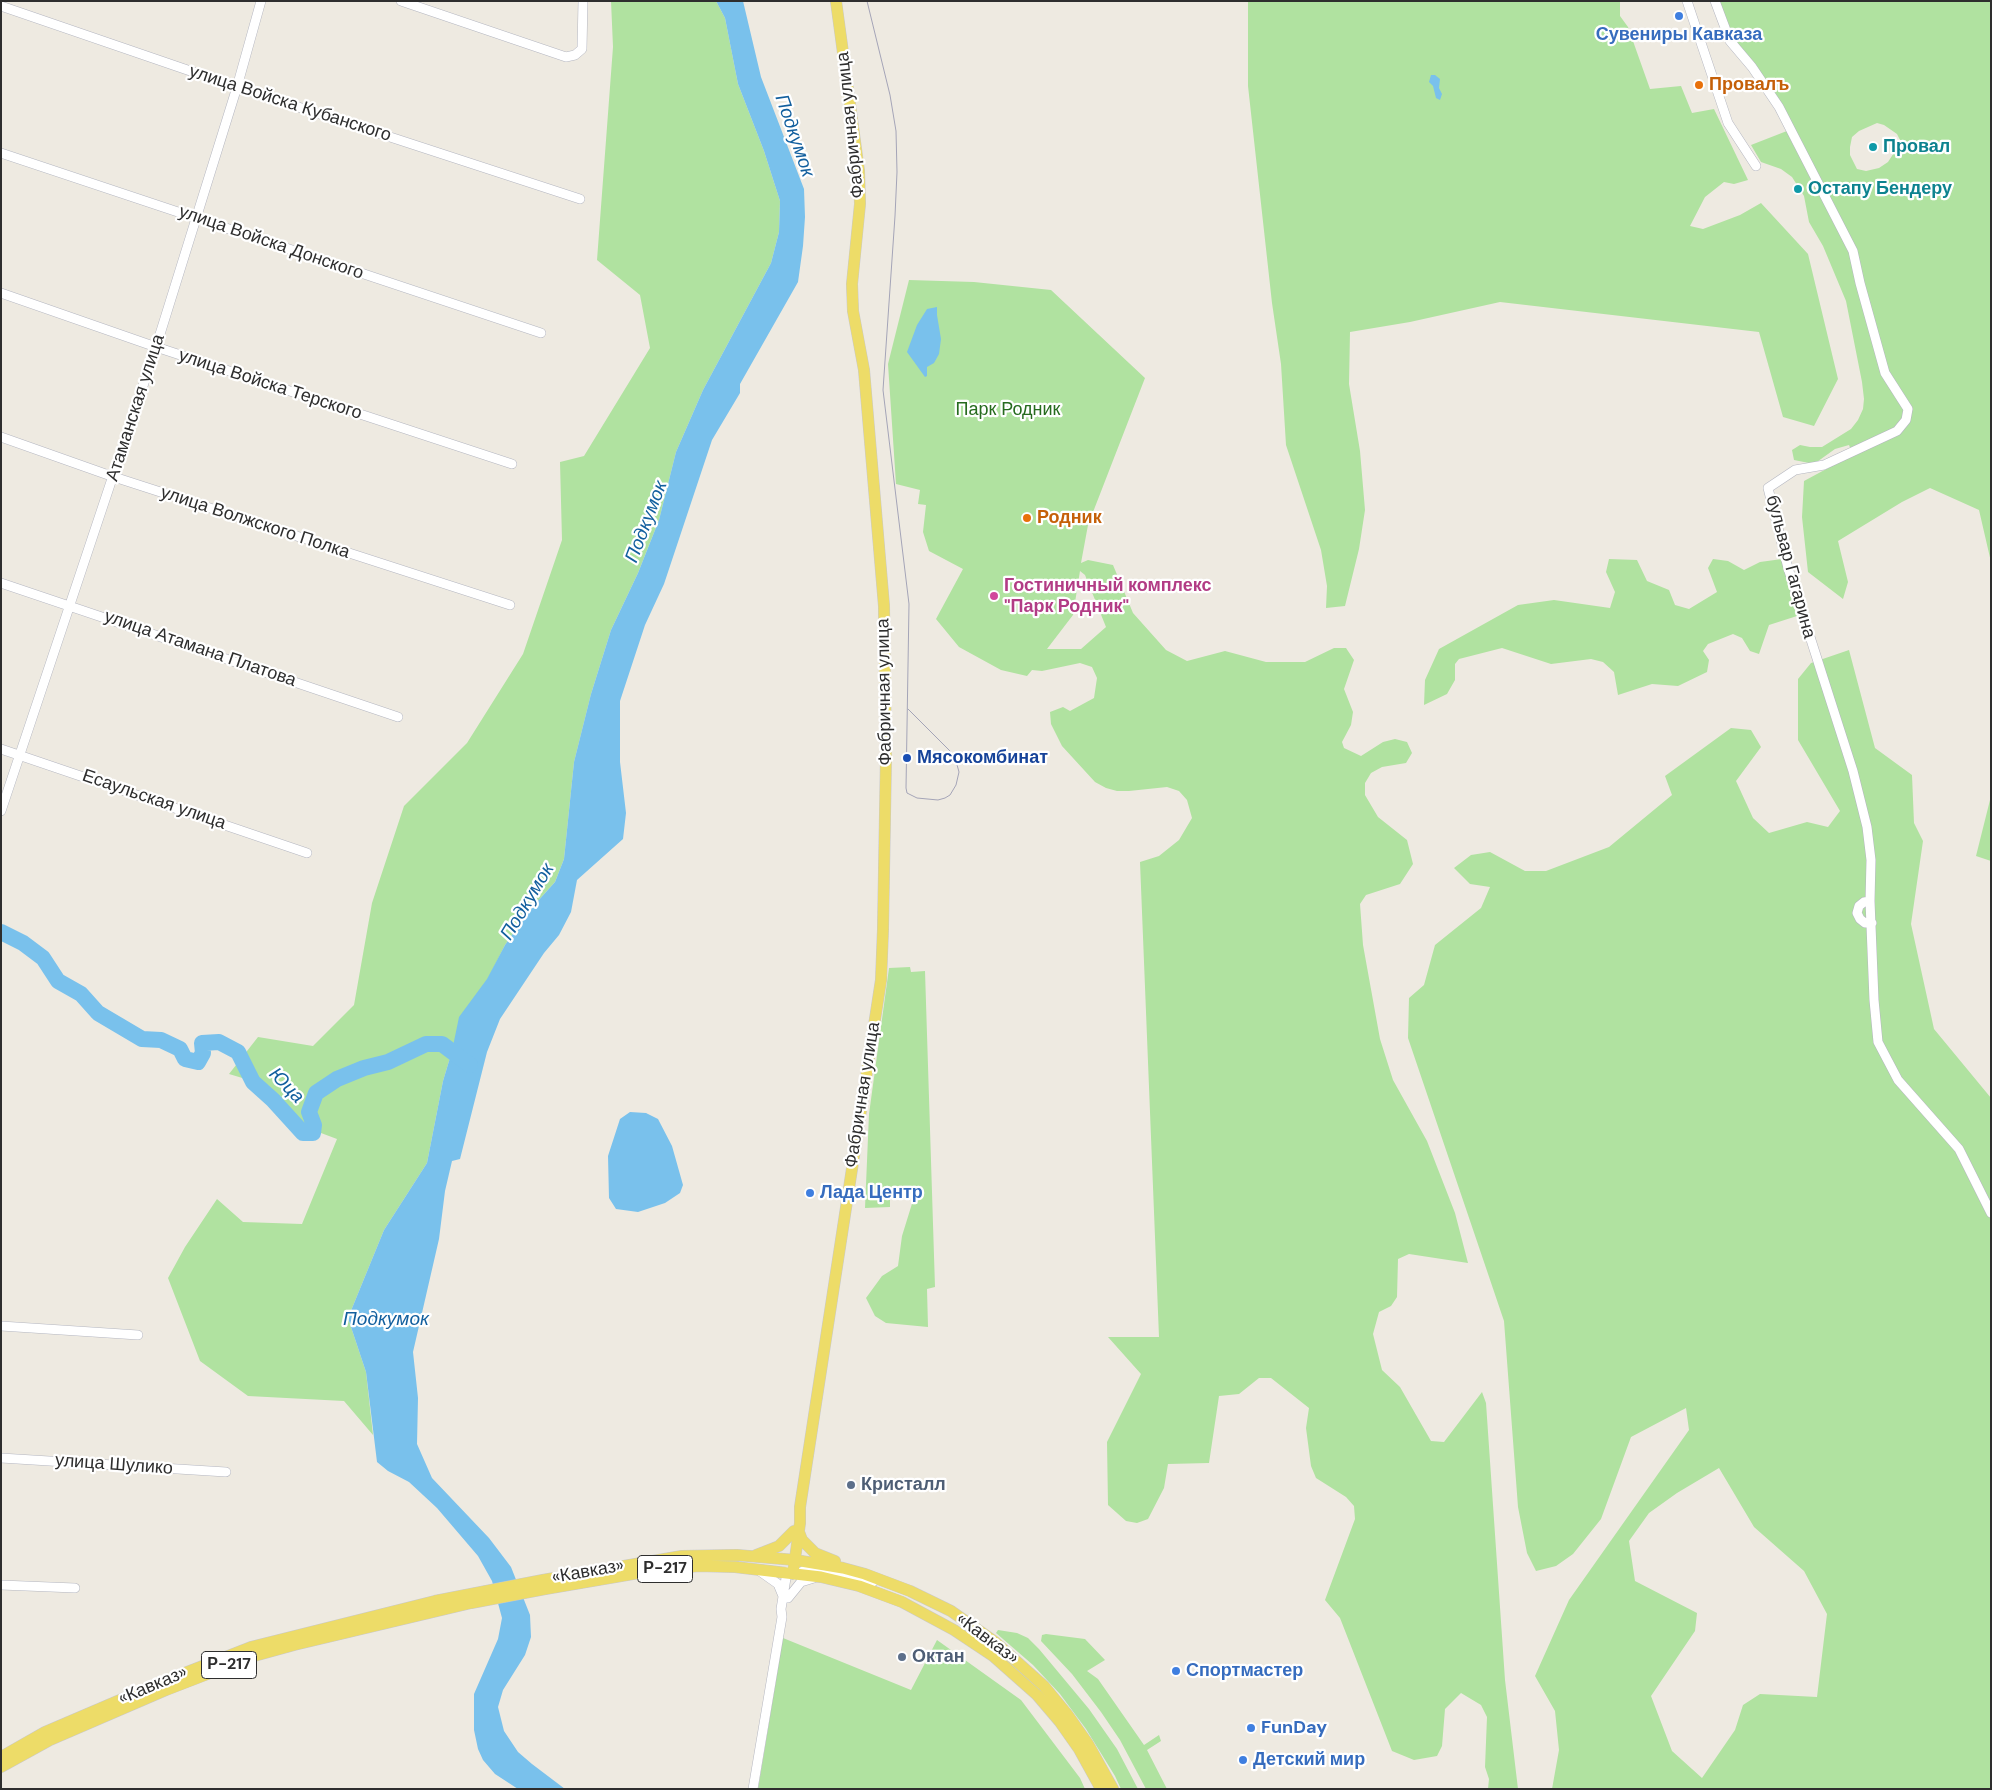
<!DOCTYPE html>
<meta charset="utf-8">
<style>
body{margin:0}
#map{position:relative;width:1992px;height:1790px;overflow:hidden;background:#eeeae1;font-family:"DM Sans",sans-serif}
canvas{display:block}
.frame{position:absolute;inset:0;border:2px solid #2e2e2e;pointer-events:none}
</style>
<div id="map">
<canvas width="1992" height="1790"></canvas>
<div class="frame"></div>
</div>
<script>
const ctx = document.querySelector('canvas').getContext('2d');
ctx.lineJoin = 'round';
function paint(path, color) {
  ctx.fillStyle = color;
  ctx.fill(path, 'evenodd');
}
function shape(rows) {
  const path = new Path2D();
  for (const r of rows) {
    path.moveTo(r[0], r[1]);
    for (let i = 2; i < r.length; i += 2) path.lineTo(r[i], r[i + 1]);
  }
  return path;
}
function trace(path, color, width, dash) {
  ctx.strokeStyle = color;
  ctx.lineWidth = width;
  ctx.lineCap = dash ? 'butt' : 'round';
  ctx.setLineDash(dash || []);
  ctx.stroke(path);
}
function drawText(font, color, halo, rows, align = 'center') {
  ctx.font = font + ' "DM Sans",sans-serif';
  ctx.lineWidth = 4.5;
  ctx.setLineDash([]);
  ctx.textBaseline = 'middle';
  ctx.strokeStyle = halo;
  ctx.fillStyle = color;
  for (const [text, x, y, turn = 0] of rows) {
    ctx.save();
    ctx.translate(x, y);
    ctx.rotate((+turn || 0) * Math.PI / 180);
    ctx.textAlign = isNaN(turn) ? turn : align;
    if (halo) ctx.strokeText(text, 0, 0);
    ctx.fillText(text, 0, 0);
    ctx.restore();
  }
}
const green = shape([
 [611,1,716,1,725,18,738,84,764,151,780,201,779,232,771,263,703,390,676,452,659,520,638,573,611,630,591,694,574,762,564,859,555,882,528,912,505,945,452,1051,443,1081,427,1163,384,1230,348,1318,366,1372,373,1435,344,1401,248,1396,200,1361,168,1278,185,1247,217,1199,243,1222,302,1224,337,1139,305,1127,292,1116,269,1086,229,1074,258,1037,313,1046,354,1005,372,903,404,806,467,743,523,654,562,540,560,462,584,456,650,348,640,295,597,260,613,47],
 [1248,1,1620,1,1620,16,1628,27,1650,89,1681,86,1692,113,1714,109,1748,180,1734,184,1724,182,1705,197,1690,226,1703,229,1740,215,1761,203,1808,254,1838,379,1814,426,1783,417,1759,332,1500,302,1410,322,1350,332,1349,384,1360,451,1365,510,1359,549,1345,606,1326,608,1327,586,1321,550,1286,445,1281,364,1272,303,1248,86],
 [1716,1,1991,1,1991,562,1979,510,1930,488,1902,502,1838,541,1848,582,1843,599,1808,572,1802,517,1804,481,1843,460,1851,450,1849,445,1835,449,1814,464,1794,460,1792,450,1800,445,1810,447,1822,447,1851,429,1858,420,1863,409,1864,399,1862,382,1846,301,1823,246,1809,222,1804,196,1792,177,1781,169,1761,162,1751,145,1792,129,1735,41],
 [1877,123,1884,125,1897,134,1901,142,1888,162,1879,168,1866,171,1857,169,1850,155,1850,147,1852,137,1859,131],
 [909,280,974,282,1051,290,1145,378,1088,525,1081,563,1088,560,1113,565,1133,613,1166,650,1187,661,1225,651,1266,662,1305,662,1334,648,1346,648,1354,660,1344,689,1353,712,1351,725,1342,742,1344,748,1361,756,1383,742,1395,739,1407,742,1412,753,1406,763,1382,767,1371,773,1365,783,1365,795,1378,817,1407,840,1413,864,1400,884,1366,895,1360,904,1363,945,1380,1039,1393,1080,1427,1141,1455,1213,1468,1263,1409,1254,1398,1259,1397,1297,1391,1306,1379,1312,1373,1334,1382,1370,1400,1387,1431,1441,1444,1442,1482,1392,1486,1403,1505,1680,1518,1789,1488,1789,1489,1779,1485,1767,1487,1717,1481,1705,1461,1693,1445,1709,1442,1746,1437,1756,1414,1760,1392,1751,1340,1618,1325,1600,1355,1519,1354,1506,1346,1497,1316,1478,1311,1466,1306,1428,1309,1408,1271,1378,1259,1378,1239,1394,1219,1396,1209,1463,1168,1464,1164,1488,1148,1519,1137,1523,1126,1521,1108,1505,1107,1442,1141,1374,1108,1337,1159,1337,1140,862,1159,856,1179,840,1192,818,1187,800,1179,791,1167,787,1129,791,1117,791,1106,788,1095,782,1062,746,1051,724,1050,712,1063,707,1070,711,1094,698,1097,678,1092,667,1080,663,1042,671,1032,670,1027,676,1001,670,959,647,936,619,963,569,929,551,923,532,926,505,918,504,920,490,896,484,888,364],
 [1080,571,1085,575,1106,627,1081,649,1047,649,1073,615],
 [1609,559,1637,560,1647,581,1669,590,1675,605,1689,609,1717,592,1708,568,1713,559,1728,561,1744,570,1760,562,1782,559,1797,616,1769,625,1759,654,1750,651,1742,638,1733,634,1708,644,1703,651,1709,660,1707,672,1678,686,1652,684,1618,695,1614,672,1603,662,1591,659,1551,664,1502,648,1459,659,1455,664,1455,680,1447,694,1424,705,1425,680,1439,649,1518,605,1554,600,1610,608,1615,592,1606,572],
 [1849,650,1875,748,1912,775,1914,823,1923,841,1911,924,1934,1029,1991,1098,1991,1789,1552,1789,1559,1750,1555,1711,1535,1676,1569,1600,1689,1430,1686,1408,1631,1437,1601,1519,1573,1554,1556,1566,1536,1571,1527,1553,1518,1507,1504,1321,1408,1038,1409,998,1424,985,1435,945,1481,908,1490,887,1470,884,1454,868,1471,855,1490,852,1525,871,1546,871,1609,847,1672,795,1665,776,1731,728,1751,730,1761,747,1736,781,1753,818,1769,833,1807,822,1828,827,1840,811,1798,740,1798,679,1811,663],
 [1719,1468,1754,1527,1804,1571,1827,1614,1817,1697,1760,1694,1743,1705,1735,1730,1702,1778,1672,1751,1651,1696,1695,1631,1697,1613,1635,1581,1629,1541,1649,1513,1677,1493],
 [1991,796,1991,861,1976,856],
 [910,967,911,972,925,971,935,1287,927,1289,928,1327,886,1323,875,1316,866,1298,882,1276,898,1266,902,1236,915,1194,890,1194,890,1207,865,1208,869,1114,889,968],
 [998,1630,1017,1633,1028,1638,1039,1649,1089,1709,1117,1749,1138,1789,1121,1789,1115,1776,1086,1729,1060,1694,1033,1665,996,1633],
 [1046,1634,1085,1639,1105,1660,1087,1671,1098,1679,1144,1745,1159,1735,1161,1741,1147,1750,1167,1789,1146,1789,1120,1740,1101,1712,1072,1674,1041,1641,1042,1635],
 [783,1638,911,1690,937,1640,1021,1700,1080,1778,1085,1789,758,1789]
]);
const water = shape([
 [716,1,743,1,761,77,804,189,805,217,803,246,798,282,740,384,740,393,712,440,664,584,645,625,620,701,620,762,626,813,623,839,577,880,571,912,559,935,544,953,500,1019,487,1052,460,1159,452,1161,445,1191,439,1239,413,1352,418,1398,417,1444,432,1478,489,1538,511,1567,530,1615,531,1637,525,1655,503,1690,498,1707,504,1731,518,1752,532,1764,565,1789,518,1789,495,1774,483,1760,478,1749,474,1730,474,1694,498,1639,502,1618,492,1581,478,1556,437,1508,409,1482,388,1471,377,1462,366,1372,348,1318,384,1230,427,1163,443,1081,452,1051,459,1017,487,979,505,945,528,912,555,882,564,859,574,762,591,694,611,630,638,573,659,520,676,452,703,390,771,263,779,232,780,201,764,151,738,84,725,18],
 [1431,75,1435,75,1440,79,1439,88,1442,94,1440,100,1436,98,1433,86,1429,82],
 [937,307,937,315,941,339,939,354,934,363,927,367,927,376,925,377,907,352,917,325,927,309],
 [630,1112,646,1113,658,1119,672,1146,683,1185,680,1193,665,1203,638,1212,616,1209,609,1198,608,1156,620,1119]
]);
const river = shape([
 [1,932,23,943,43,958,58,981,81,994,98,1013,142,1039,161,1040,180,1049,185,1059,198,1062,203,1053,202,1043,219,1042,238,1052,253,1082,273,1100,303,1133,313,1133,314,1125,309,1112,316,1093,337,1079,364,1068,388,1062,426,1044,442,1044,470,1065]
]);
const minor = shape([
 [401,1,566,57,575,55,582,49,583,1],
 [1687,1,1728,123,1756,166],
 [1715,1,1730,41,1752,67,1779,107,1853,251,1860,283,1885,373,1908,409,1906,420,1897,431,1824,465,1795,470,1768,488,1788,568,1853,771,1867,827,1871,860,1870,901,1874,1000,1878,1042,1898,1080,1959,1149,1991,1213],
 [1,6,237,87,580,199],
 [1,153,541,333],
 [1,293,156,347,512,464],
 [1,437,114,477,510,605],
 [1,583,398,717],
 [1,749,307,853],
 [1,811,156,347,237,87,261,1],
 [1870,901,1864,902,1859,906,1857,913,1860,919,1865,923,1872,923],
 [1,1326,138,1335],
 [1,1458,226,1472],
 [761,1572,778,1584,783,1596],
 [795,1575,809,1568,832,1572,873,1582],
 [1,1585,75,1588],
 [788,1598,801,1582,814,1578],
 [753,1789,782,1617,781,1609,787,1572]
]);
const major = shape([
 [799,1532,802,1540,815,1553,835,1561],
 [756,1555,779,1546,794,1531],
 [793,1573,800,1523,800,1507,881,980,883,929,886,757,884,606,864,370,853,311,852,284,860,204,859,171,836,1],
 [1,1757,45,1732,169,1679,251,1647,435,1601,543,1580,682,1556,737,1555,795,1560,843,1568,865,1574,910,1591,951,1611,995,1642,1044,1686,1067,1714,1088,1744,1113,1789],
 [1,1767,50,1740,166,1690,254,1656,294,1645,471,1603,545,1589,656,1570,699,1566,735,1567,821,1577,859,1586,902,1602,954,1630,993,1656,1037,1695,1060,1722,1079,1749,1101,1789]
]);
const tram = shape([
 [867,1,890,95,896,131,897,172,895,216,883,390,909,604,906,788,907,793,917,798,938,800,945,798,950,795,956,785,959,772,956,761,950,751,908,709]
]);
const markers = [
 [1679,16,5,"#3f7fe0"],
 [1699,85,5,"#e8710a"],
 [1873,147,5,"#0f9aa8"],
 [1798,189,5,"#0f9aa8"],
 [1027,518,5,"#e8710a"],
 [994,596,5,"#d1479c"],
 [907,758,5,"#1a4fb4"],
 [810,1193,5,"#3f7fe0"],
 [851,1485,5,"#5c6f8a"],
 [902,1657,5,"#5c6f8a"],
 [1176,1671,5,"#3f7fe0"],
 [1251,1728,5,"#3f7fe0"],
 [1243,1760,5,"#3f7fe0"]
];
const shields = [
 [665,1569,55],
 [229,1665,55]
];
const shieldNames = [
 ["Р-217",665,1569],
 ["Р-217",229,1665]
];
const shopNames = [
 ["Сувениры Кавказа",1679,35,"center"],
 ["Лада Центр",820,1193],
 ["Спортмастер",1186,1671],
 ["FunDay",1261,1728],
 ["Детский мир",1253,1760]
];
const foodNames = [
 ["Провалъ",1709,85],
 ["Родник",1037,518]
];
const streetNames = [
 ["улица Войска Кубанского",290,104,18],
 ["Фабричная улица",851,125,-96],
 ["улица Войска Донского",271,243,19],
 ["улица Войска Терского",270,385,18],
 ["Атаманская улица",136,408,-72],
 ["улица Волжского Полка",255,523,18],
 ["бульвар Гагарина",1790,567,75],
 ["улица Атамана Платова",200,649,19],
 ["Фабричная улица",885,692,-91],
 ["Есаульская улица",154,800,19],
 ["Фабричная улица",863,1095,-81],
 ["улица Шулико",114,1465,4],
 ["«Кавказ»",588,1572,-10],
 ["«Кавказ»",987,1639,37],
 ["«Кавказ»",153,1686,-23]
];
const cultureNames = [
 ["Провал",1883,147],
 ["Остапу Бендеру",1808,189]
];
const parkNames = [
 ["Парк Родник",1008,410]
];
const hotelNames = [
 ["Гостиничный комплекс",1004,586],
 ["\"Парк Родник\"",1004,607]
];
const transitNames = [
 ["Мясокомбинат",917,758]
];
const serviceNames = [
 ["Кристалл",861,1485],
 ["Октан",912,1657]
];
const waterNames = [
 ["Подкумок",794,136,71],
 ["Подкумок",647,522,-69],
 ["Подкумок",528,902,-59],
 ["Юца",286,1086,46],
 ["Подкумок",386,1320]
];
paint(green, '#b0e2a0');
paint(water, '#79c1ec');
trace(river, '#79c1ec', 16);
trace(minor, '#b4b6c0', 10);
trace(major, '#c9c9c9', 12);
trace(minor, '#fff', 9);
trace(major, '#eddc68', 11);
trace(tram, '#a4a4b7', 1);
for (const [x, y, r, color] of markers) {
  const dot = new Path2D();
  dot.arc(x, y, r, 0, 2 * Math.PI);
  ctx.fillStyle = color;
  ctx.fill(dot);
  trace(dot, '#fff', 2);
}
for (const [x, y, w] of shields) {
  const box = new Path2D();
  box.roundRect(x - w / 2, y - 13.5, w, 27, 4);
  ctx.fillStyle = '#fff';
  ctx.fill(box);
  trace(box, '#2e2e2e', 1);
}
drawText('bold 16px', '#2e2e2e', null, shieldNames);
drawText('bold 18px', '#366cbe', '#fff', shopNames, 'left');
drawText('bold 18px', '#c56008', '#fff', foodNames, 'left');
drawText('18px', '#2e2e2e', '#fff', streetNames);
drawText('bold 18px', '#0d838f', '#fff', cultureNames, 'left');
drawText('18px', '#266b1e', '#fff', parkNames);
drawText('bold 18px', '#b23c85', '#fff', hotelNames, 'left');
drawText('bold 18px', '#164399', '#fff', transitNames, 'left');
drawText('bold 18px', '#4e5e75', '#fff', serviceNames, 'left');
drawText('italic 19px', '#125f9e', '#fff', waterNames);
</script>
